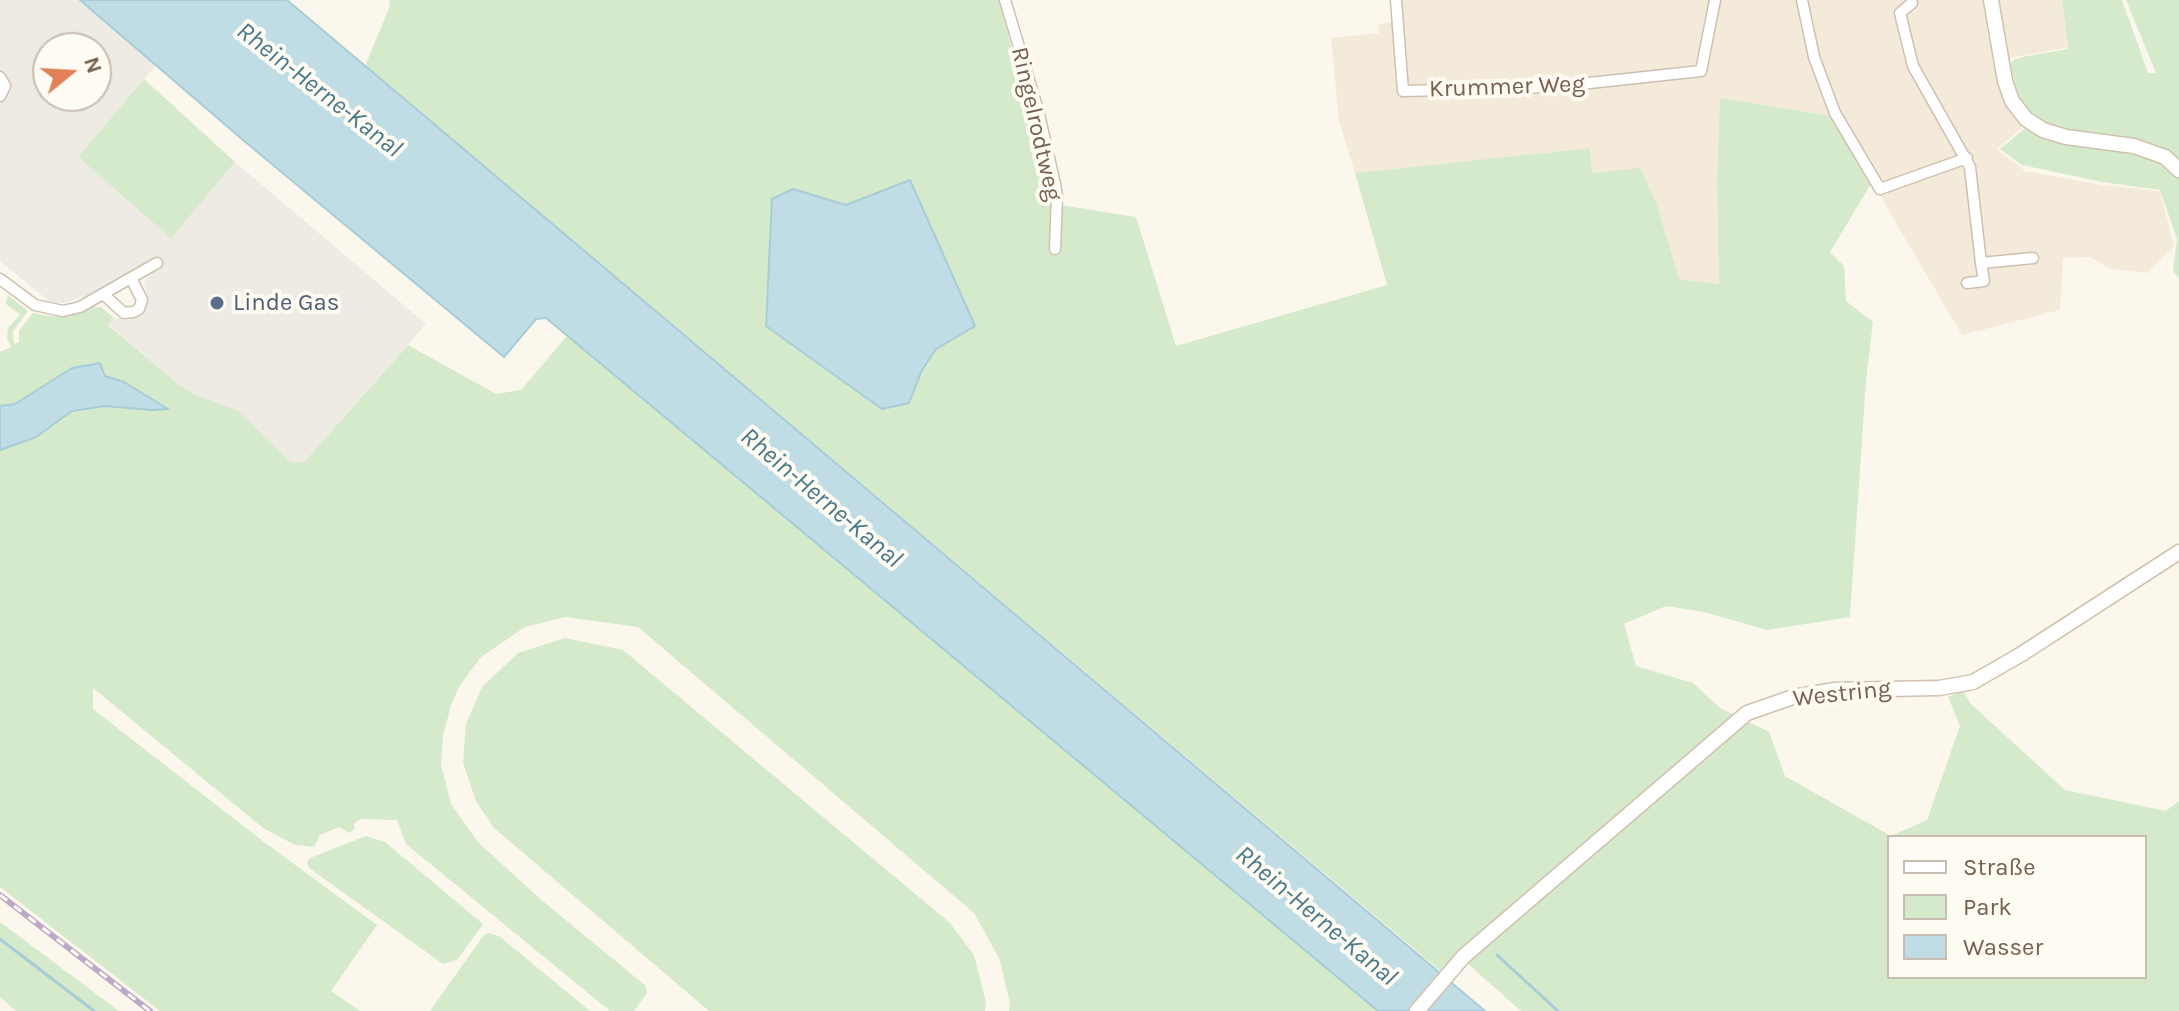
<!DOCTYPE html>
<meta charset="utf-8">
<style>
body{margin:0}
#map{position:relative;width:2179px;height:1011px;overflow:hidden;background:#fcf7ec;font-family:Karla,sans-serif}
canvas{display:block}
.legend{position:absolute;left:1887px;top:835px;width:260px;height:144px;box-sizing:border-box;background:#fefbf3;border:2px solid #c8bdb1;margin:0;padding:10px 14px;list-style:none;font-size:24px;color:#77604f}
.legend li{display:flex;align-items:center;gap:16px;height:40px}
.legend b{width:40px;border:2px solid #c8bdb1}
.north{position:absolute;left:32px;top:32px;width:80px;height:80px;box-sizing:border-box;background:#fefbf3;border:2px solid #c8bdb1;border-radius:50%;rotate:72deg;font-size:22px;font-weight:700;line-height:32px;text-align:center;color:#77604f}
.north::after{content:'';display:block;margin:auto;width:28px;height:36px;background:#e08157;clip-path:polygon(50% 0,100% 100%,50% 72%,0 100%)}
</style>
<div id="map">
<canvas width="2179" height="1011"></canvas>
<ul class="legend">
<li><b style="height:10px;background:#fff"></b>Straße</li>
<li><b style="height:22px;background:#d4eaca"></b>Park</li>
<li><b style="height:22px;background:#c0dde6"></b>Wasser</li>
</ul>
<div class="north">N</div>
</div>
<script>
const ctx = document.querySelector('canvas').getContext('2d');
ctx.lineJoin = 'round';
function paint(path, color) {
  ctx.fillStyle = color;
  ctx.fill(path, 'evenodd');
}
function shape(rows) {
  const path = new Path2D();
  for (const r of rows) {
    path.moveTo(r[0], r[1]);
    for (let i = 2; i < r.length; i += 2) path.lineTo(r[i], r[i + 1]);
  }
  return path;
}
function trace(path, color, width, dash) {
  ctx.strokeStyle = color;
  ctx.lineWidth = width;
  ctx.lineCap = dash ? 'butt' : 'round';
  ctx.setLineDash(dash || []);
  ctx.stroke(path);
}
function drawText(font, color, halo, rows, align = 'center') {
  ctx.font = font + ' Karla,sans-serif';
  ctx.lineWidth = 8;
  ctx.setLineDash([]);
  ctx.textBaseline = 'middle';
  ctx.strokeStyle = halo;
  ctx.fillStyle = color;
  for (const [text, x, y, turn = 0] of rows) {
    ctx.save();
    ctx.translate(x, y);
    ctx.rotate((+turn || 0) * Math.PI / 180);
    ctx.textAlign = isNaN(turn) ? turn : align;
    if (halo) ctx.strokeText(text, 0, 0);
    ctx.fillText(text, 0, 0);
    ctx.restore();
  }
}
const residential = shape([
 [1392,0,1987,0,2026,124,1997,149,2025,171,2102,185,2160,191,2174,246,2148,273,2111,269,2090,257,2063,258,2060,310,1962,335,1833,116,1720,98,1717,179,1719,284,1679,280,1657,205,1592,173,1590,148,1355,173,1339,121,1331,38,1379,33,1379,24,1394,21],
 [1997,0,2062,0,2067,48,2008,58]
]);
const industrial = shape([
 [0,0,80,0,156,65,78,157,171,237,235,162,426,324,305,461,299,463,290,461,237,410,193,394,178,384,108,324,114,318,130,320,143,312,147,301,144,280,160,269,154,258,88,295,63,303,50,302,0,261],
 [48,48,96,48,96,96,48,96]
]);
const green = shape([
 [389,0,999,0,1054,204,1136,217,1176,346,1387,285,1355,173,1590,148,1592,173,1640,168,1657,205,1679,279,1719,284,1717,179,1720,98,1833,116,1871,184,1830,252,1844,266,1846,301,1873,322,1866,380,1850,617,1767,630,1704,612,1666,606,1624,624,1636,666,1693,683,1720,708,1769,732,1785,776,1891,836,1927,820,1960,726,1948,697,1963,691,1971,704,2065,790,2166,811,2179,801,2179,1011,1521,1011,1458,955,1443,973,365,66,390,6],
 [910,180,936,349,922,370,909,402,883,409,765,326,772,198,793,190,846,205],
 [1889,837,2145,837,2145,977,1889,977],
 [2062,0,2122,0,2148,73,2156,73,2126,0,2179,0,2179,278,2173,271,2177,239,2160,190,2102,182,2022,165,2000,149,2028,126,2048,125,2025,108,2018,95,2010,65,2014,60,2022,57,2068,49],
 [144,79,235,162,171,238,78,157],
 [8,295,28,311,13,331,14,344,19,342,19,331,33,313,47,316,68,317,92,307,101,307,114,318,108,325,178,384,193,394,237,410,290,461,299,463,305,461,408,345,496,394,521,390,567,336,1378,1011,1009,1011,1010,1004,1000,960,974,913,638,627,565,617,525,627,481,657,460,685,451,705,443,736,441,764,451,804,478,842,539,898,646,986,647,993,634,1011,610,1011,406,844,397,820,360,819,354,824,354,830,349,833,339,827,320,835,314,847,295,845,263,828,93,688,93,709,264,842,377,925,331,991,360,1011,160,1011,0,887,0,450,36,437,72,411,105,406,153,410,167,408,124,382,105,376,40,391,15,404,0,406,0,352,11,347,7,338,8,328,20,315,6,304],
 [565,638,623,650,949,922,974,955,986,1002,985,1011,709,1011,494,828,476,801,463,763,466,724,482,687,518,653],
 [366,836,385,842,483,924,457,960,443,964,309,868,307,862,310,858],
 [0,922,119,1011,16,1011,0,997],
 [488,933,499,936,590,1011,430,1011,483,936]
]);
const water = shape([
 [80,0,287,0,1485,1011,1378,1011,546,318,536,319,504,357,243,140,80,0],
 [910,180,975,326,936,349,922,370,909,403,882,409,766,326,772,199,793,189,846,205,910,180],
 [100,363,105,376,124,382,168,409,153,410,105,406,72,411,36,437,0,450,0,406,15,404,72,368,100,363]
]);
const stream = shape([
 [0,939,94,1011],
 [1497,955,1558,1011]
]);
const street = shape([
 [1005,0,1038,110,1055,184,1057,196,1055,249],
 [1396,0,1403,91,1552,87,1701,71,1715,0],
 [1802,0,1814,57,1835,113,1880,189,1967,158],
 [1912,3,1900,13,1913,66,1970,167,1981,263,2033,258],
 [0,77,5,86,0,96],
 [0,279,35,305,63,311,80,307,157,263],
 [1967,283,1984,281,1981,263],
 [103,294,124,313,133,312,139,309,142,300,131,278]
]);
const secondary = shape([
 [1991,0,2005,81,2012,101,2026,119,2043,130,2066,137,2134,146,2165,157,2179,170],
 [1417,1011,1463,957,1485,938,1747,713,1793,697,1835,690,1939,688,1973,682,2020,655,2179,552]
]);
const rail = shape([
 [0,895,150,1011]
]);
const markers = [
 [217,303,8,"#5c6f8a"]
];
const streetNames = [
 ["Krummer Weg",1507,87,-2],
 ["Ringelrodtweg",1036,124,77],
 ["Westring",1842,694,-6]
];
const serviceNames = [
 ["Linde Gas",233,303]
];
const waterNames = [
 ["Rhein-Herne-Kanal",319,90,38],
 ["Rhein-Herne-Kanal",821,498,40],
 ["Rhein-Herne-Kanal",1316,916,40]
];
paint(residential, '#f4eada');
paint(industrial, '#eeeae4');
paint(green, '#d4eaca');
paint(water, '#c0dde6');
trace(water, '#a7ccd7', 2);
trace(stream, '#a7ccd7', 3);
trace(street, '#cec0b1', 13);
trace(secondary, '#d1c1af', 17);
trace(street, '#fff', 10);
trace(secondary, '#fff', 14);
trace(rail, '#bca9c7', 6);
trace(rail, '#fefbf3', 3, [9]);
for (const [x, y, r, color] of markers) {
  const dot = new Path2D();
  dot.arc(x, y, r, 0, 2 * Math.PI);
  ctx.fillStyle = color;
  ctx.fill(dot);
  trace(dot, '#fefbf3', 3);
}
drawText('24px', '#77604f', '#fefbf3', streetNames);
drawText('24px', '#4e5e75', '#fefbf3', serviceNames, 'left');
drawText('italic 26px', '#497a89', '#fefbf3', waterNames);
</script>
